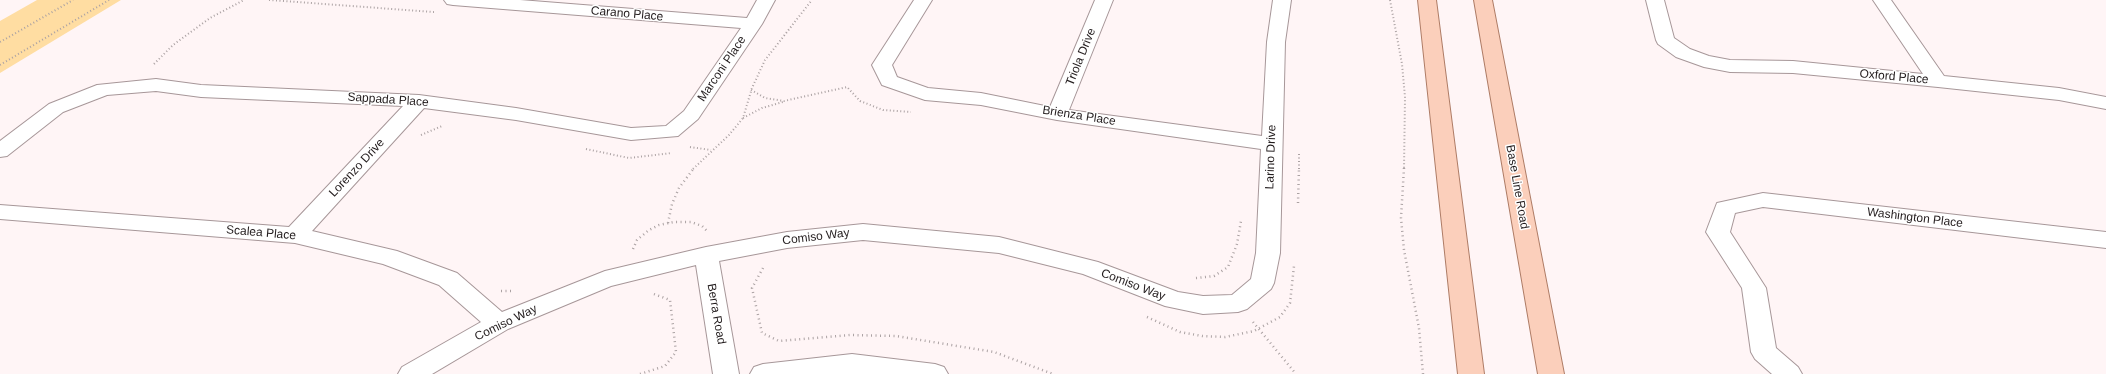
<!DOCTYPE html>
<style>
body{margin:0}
canvas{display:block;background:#fff5f6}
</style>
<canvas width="2106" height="374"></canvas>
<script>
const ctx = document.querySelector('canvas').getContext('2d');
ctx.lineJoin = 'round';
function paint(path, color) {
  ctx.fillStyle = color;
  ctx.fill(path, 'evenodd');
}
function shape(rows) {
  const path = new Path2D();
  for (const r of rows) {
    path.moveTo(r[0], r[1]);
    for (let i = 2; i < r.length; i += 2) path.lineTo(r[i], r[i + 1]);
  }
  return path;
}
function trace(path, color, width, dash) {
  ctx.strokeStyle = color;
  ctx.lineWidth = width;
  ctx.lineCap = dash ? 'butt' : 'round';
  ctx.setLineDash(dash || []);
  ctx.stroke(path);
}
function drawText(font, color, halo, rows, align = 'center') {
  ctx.font = font + ' Arial,sans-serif';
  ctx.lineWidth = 3;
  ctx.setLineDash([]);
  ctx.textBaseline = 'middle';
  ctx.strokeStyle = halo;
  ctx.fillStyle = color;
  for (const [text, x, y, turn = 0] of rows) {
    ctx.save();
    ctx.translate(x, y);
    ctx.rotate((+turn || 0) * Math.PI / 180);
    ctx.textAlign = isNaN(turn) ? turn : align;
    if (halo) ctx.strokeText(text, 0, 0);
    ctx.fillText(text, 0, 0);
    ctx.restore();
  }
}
const green = shape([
 [37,0,121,0,0,73,0,21]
]);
const pathFar1 = shape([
 [269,0,434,12],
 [1390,0,1402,64,1405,97,1404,169],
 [0,42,73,0],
 [154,64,173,45,210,18,244,0],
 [0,65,109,0],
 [751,90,765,98,784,101,847,87,860,101,883,110,911,112],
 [743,118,762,108,783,102],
 [421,135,442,126],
 [690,147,711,150],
 [586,149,629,158,672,153],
 [693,169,729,135,743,118,752,88,765,60,812,0],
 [1299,169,1299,154]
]);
const path = shape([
 [1404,168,1401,218,1404,250,1419,328,1423,374],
 [1298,203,1299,168],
 [668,223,672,204,679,188,694,168],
 [633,249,637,240,649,230,659,225,674,222,691,222,702,226,708,232],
 [763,268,752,288,762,333,779,341,850,335,896,336,994,352,1053,374],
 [1196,278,1214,276,1228,267,1237,244,1241,221],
 [501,291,512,291],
 [1147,317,1180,332,1202,336,1225,337,1254,331,1280,317,1290,303,1294,266],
 [1253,322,1296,374],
 [640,374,665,366,676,352,670,300,651,293]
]);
const minor = shape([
 [444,0,520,0,747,18,757,0,775,0,762,24,698,119,678,136,631,140,516,120,424,108,312,231,397,251,457,273,502,312,605,271,706,247,787,232,863,224,999,237,1098,262,1178,292,1203,296,1232,295,1251,279,1256,253,1261,149,1057,120,981,105,925,100,882,85,872,65,914,0,932,0,892,65,897,77,928,88,981,93,1050,107,1095,0,1113,0,1069,110,1262,136,1267,42,1273,0,1291,0,1285,42,1280,253,1274,283,1271,289,1247,309,1238,312,1203,314,1165,306,1083,274,999,253,863,240,787,248,719,261,739,374,713,374,696,265,611,286,508,329,432,374,398,374,402,367,481,322,439,285,383,264,295,243,0,219,0,205,289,227,403,106,201,97,156,91,107,95,63,112,7,156,0,157,0,141,49,104,97,85,156,79,201,85,419,95,516,108,631,128,666,126,684,111,741,28,453,5,447,4,444,0],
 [1646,0,1664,0,1674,38,1690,49,1709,56,1730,60,1793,61,1923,74,1873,0,1891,0,1944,76,2059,88,2106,97,2106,109,2059,100,1938,87,1793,73,1730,72,1704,67,1676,57,1658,44,1656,40,1646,0],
 [1763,193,2106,232,2106,248,1763,207,1735,213,1730,232,1766,288,1776,348,1798,367,1802,374,1772,374,1755,359,1751,352,1742,288,1706,232,1717,203,1763,193],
 [852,354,935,364,944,367,948,374,750,374,754,367,763,364,852,354]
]);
const major = shape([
 [1418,0,1436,0,1484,374,1458,374,1418,0],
 [1474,0,1492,0,1564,374,1538,374,1474,0]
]);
const streetNames = [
 ["Carano Place",627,14,5],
 ["Triola Drive",1081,57,-68],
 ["Marconi Place",722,69,-56],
 ["Oxford Place",1894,77,5],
 ["Sappada Place",388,100,4],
 ["Brienza Place",1079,116,9],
 ["Larino Drive",1271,157,-88],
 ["Lorenzo Drive",357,168,-47],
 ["Base Line Road",1517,187,80],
 ["Washington Place",1915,218,7],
 ["Scalea Place",261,233,5],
 ["Comiso Way",816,237,-7],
 ["Comiso Way",1133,285,21],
 ["Berra Road",716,314,80],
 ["Comiso Way",506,323,-26]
];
paint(green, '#ffdda2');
trace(minor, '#a79799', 2);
trace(major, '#ae7c66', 2);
trace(pathFar1, '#aba2a3', 2, [1, 2.5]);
trace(path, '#aba2a3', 2.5, [1, 3.5]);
paint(minor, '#fff');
paint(major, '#fbcfbb');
drawText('12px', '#231d1e', '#fff', streetNames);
</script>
